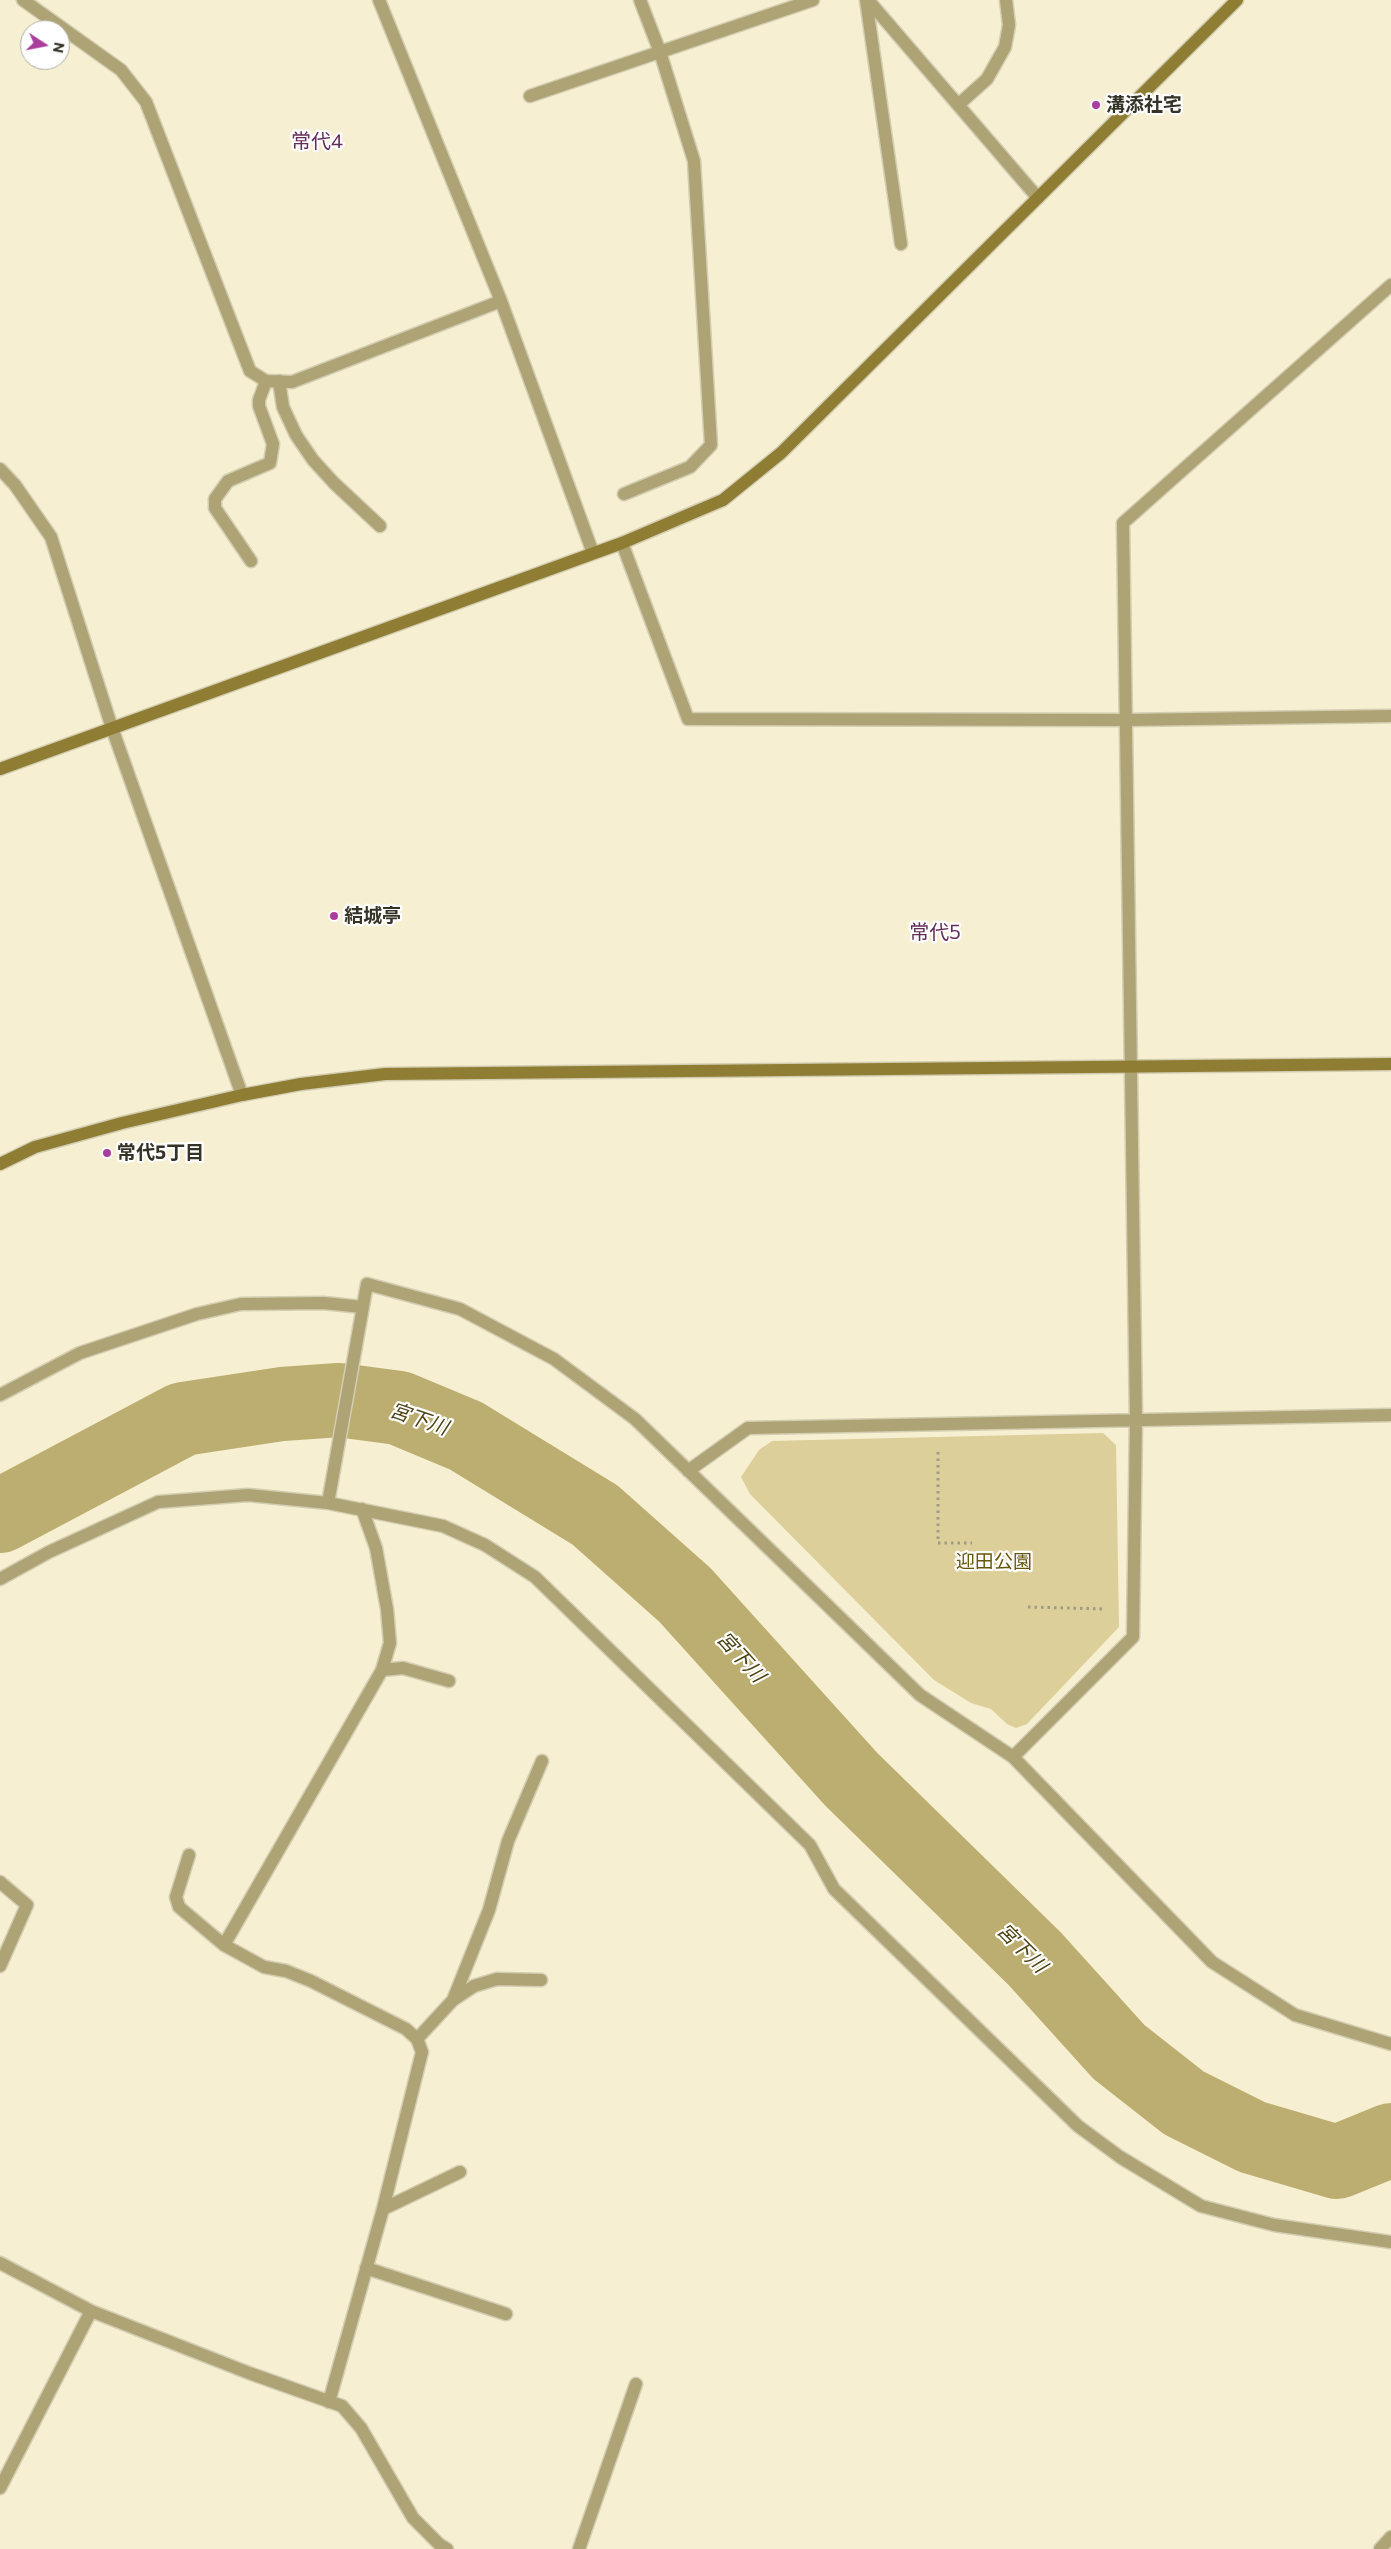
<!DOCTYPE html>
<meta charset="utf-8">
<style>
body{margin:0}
#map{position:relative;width:1391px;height:2549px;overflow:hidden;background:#f6efd1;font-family:Commissioner,sans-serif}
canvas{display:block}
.north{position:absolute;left:20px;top:20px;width:50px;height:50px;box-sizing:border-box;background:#fff;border:1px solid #aeada8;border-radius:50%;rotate:101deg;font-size:14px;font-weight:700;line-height:20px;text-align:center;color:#353226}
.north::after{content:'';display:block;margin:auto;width:18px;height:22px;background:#ab3e9c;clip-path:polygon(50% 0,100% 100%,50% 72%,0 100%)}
</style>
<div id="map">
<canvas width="1391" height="2549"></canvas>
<div class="north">N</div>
</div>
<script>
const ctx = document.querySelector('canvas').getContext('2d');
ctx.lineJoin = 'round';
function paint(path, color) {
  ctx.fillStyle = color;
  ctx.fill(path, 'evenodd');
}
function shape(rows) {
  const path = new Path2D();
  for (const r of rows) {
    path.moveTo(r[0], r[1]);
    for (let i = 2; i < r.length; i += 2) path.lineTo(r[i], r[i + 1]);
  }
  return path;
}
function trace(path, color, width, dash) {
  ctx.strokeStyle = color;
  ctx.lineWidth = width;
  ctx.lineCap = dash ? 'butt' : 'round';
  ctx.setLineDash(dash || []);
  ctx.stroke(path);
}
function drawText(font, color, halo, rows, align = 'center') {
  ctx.font = font + ' Commissioner,"Noto Sans JP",sans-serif';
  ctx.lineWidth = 4.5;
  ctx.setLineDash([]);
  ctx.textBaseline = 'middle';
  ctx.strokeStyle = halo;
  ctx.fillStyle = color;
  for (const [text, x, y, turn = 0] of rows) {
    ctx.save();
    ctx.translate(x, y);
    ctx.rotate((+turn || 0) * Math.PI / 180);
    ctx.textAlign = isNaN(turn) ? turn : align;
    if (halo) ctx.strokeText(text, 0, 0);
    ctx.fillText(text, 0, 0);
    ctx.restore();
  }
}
const green = shape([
 [1103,1433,1116,1445,1119,1627,1027,1724,1016,1728,1007,1724,991,1709,971,1703,934,1680,750,1494,741,1477,759,1450,772,1441]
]);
const river = shape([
 [0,1516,183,1419,282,1404,339,1400,399,1408,466,1436,595,1515,685,1595,851,1779,1035,1959,1119,2052,1184,2103,1252,2137,1337,2162,1391,2140]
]);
const path = shape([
 [938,1452,938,1543,972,1543],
 [1028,1607,1105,1609]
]);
const lane = shape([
 [866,0,901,244],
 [868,0,1038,198],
 [530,96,813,0],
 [958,105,987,79,1005,47,1009,25,1006,0],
 [279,381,283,407,296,435,313,460,334,483,380,526],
 [624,494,690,467,711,445,694,161,660,52,640,0],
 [251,561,215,508,215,499,228,481,270,463,273,444,259,406,259,400,266,381]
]);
const street = shape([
 [23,0,121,70,146,102,250,371,266,381,292,382,501,301],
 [379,0,501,301,593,553],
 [0,469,15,485,51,537,112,728,242,1095],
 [622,543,688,719,1127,720,1391,716],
 [0,1395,80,1353,197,1314,241,1304,324,1303,362,1307],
 [688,1471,748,1428,1391,1415],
 [328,1503,367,1284,460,1309,554,1359,635,1419,920,1695,1013,1757,1212,1962,1295,2015,1391,2044],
 [0,1579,49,1552,158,1502,248,1495,328,1503,443,1526,485,1545,535,1577,810,1845,834,1889,1078,2126,1120,2157,1201,2206,1274,2225,1391,2242],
 [382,1670,403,1668,449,1681],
 [1013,1757,1133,1637,1136,1419,1123,523,1391,285],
 [189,1855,176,1897,179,1907,224,1945,264,1967,286,1971,311,1981,406,2029,417,2039,422,2052,383,2209,329,2402],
 [0,1882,27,1905,0,1966],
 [224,1945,382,1670,390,1643,387,1609,376,1548,362,1509],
 [453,2000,489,1910,508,1841,542,1761],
 [417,2039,453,2000,474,1986,497,1979,541,1980],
 [383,2209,460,2172],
 [0,2263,91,2311,249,2373,342,2406,361,2428,413,2518,439,2544,447,2549],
 [366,2268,506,2314],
 [0,2488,91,2311],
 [579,2549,636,2384],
 [1380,2549,1391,2537]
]);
const secondary = shape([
 [0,769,622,543,723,500,781,453,1237,0],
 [0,1164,35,1147,122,1123,242,1095,301,1084,385,1074,1391,1064]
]);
const markers = [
 [1096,105,5,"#ab3e9c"],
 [334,916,5,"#ab3e9c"],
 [107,1153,5,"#ab3e9c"]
];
const poiNames = [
 ["溝添社宅",1106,105],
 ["結城亭",344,916],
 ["常代5丁目",117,1153]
];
const parkNames = [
 ["迎田公園",994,1562]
];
const neighbourhoodNames = [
 ["常代4",317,141],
 ["常代5",935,932]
];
const waterNames = [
 ["宮下川",419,1419,19],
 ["宮下川",741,1657,48],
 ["宮下川",1022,1948,45]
];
paint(green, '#dccf9a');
trace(river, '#bcae71', 74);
trace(lane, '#d3cdb2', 15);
trace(street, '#d3cdb2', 15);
trace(secondary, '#d3cdb2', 15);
trace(path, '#9f9a84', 3, [2.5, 4]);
trace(lane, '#ada375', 12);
trace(street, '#ada375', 12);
trace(secondary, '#8e7d33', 12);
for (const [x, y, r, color] of markers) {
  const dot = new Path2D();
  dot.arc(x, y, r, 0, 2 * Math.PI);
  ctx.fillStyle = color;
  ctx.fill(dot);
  trace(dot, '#fff', 2);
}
drawText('bold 19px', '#353226', '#fff', poiNames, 'left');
drawText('19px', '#66570c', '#fff', parkNames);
drawText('20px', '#632d5a', '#fff', neighbourhoodNames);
drawText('italic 20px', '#4d4212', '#fff', waterNames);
</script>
